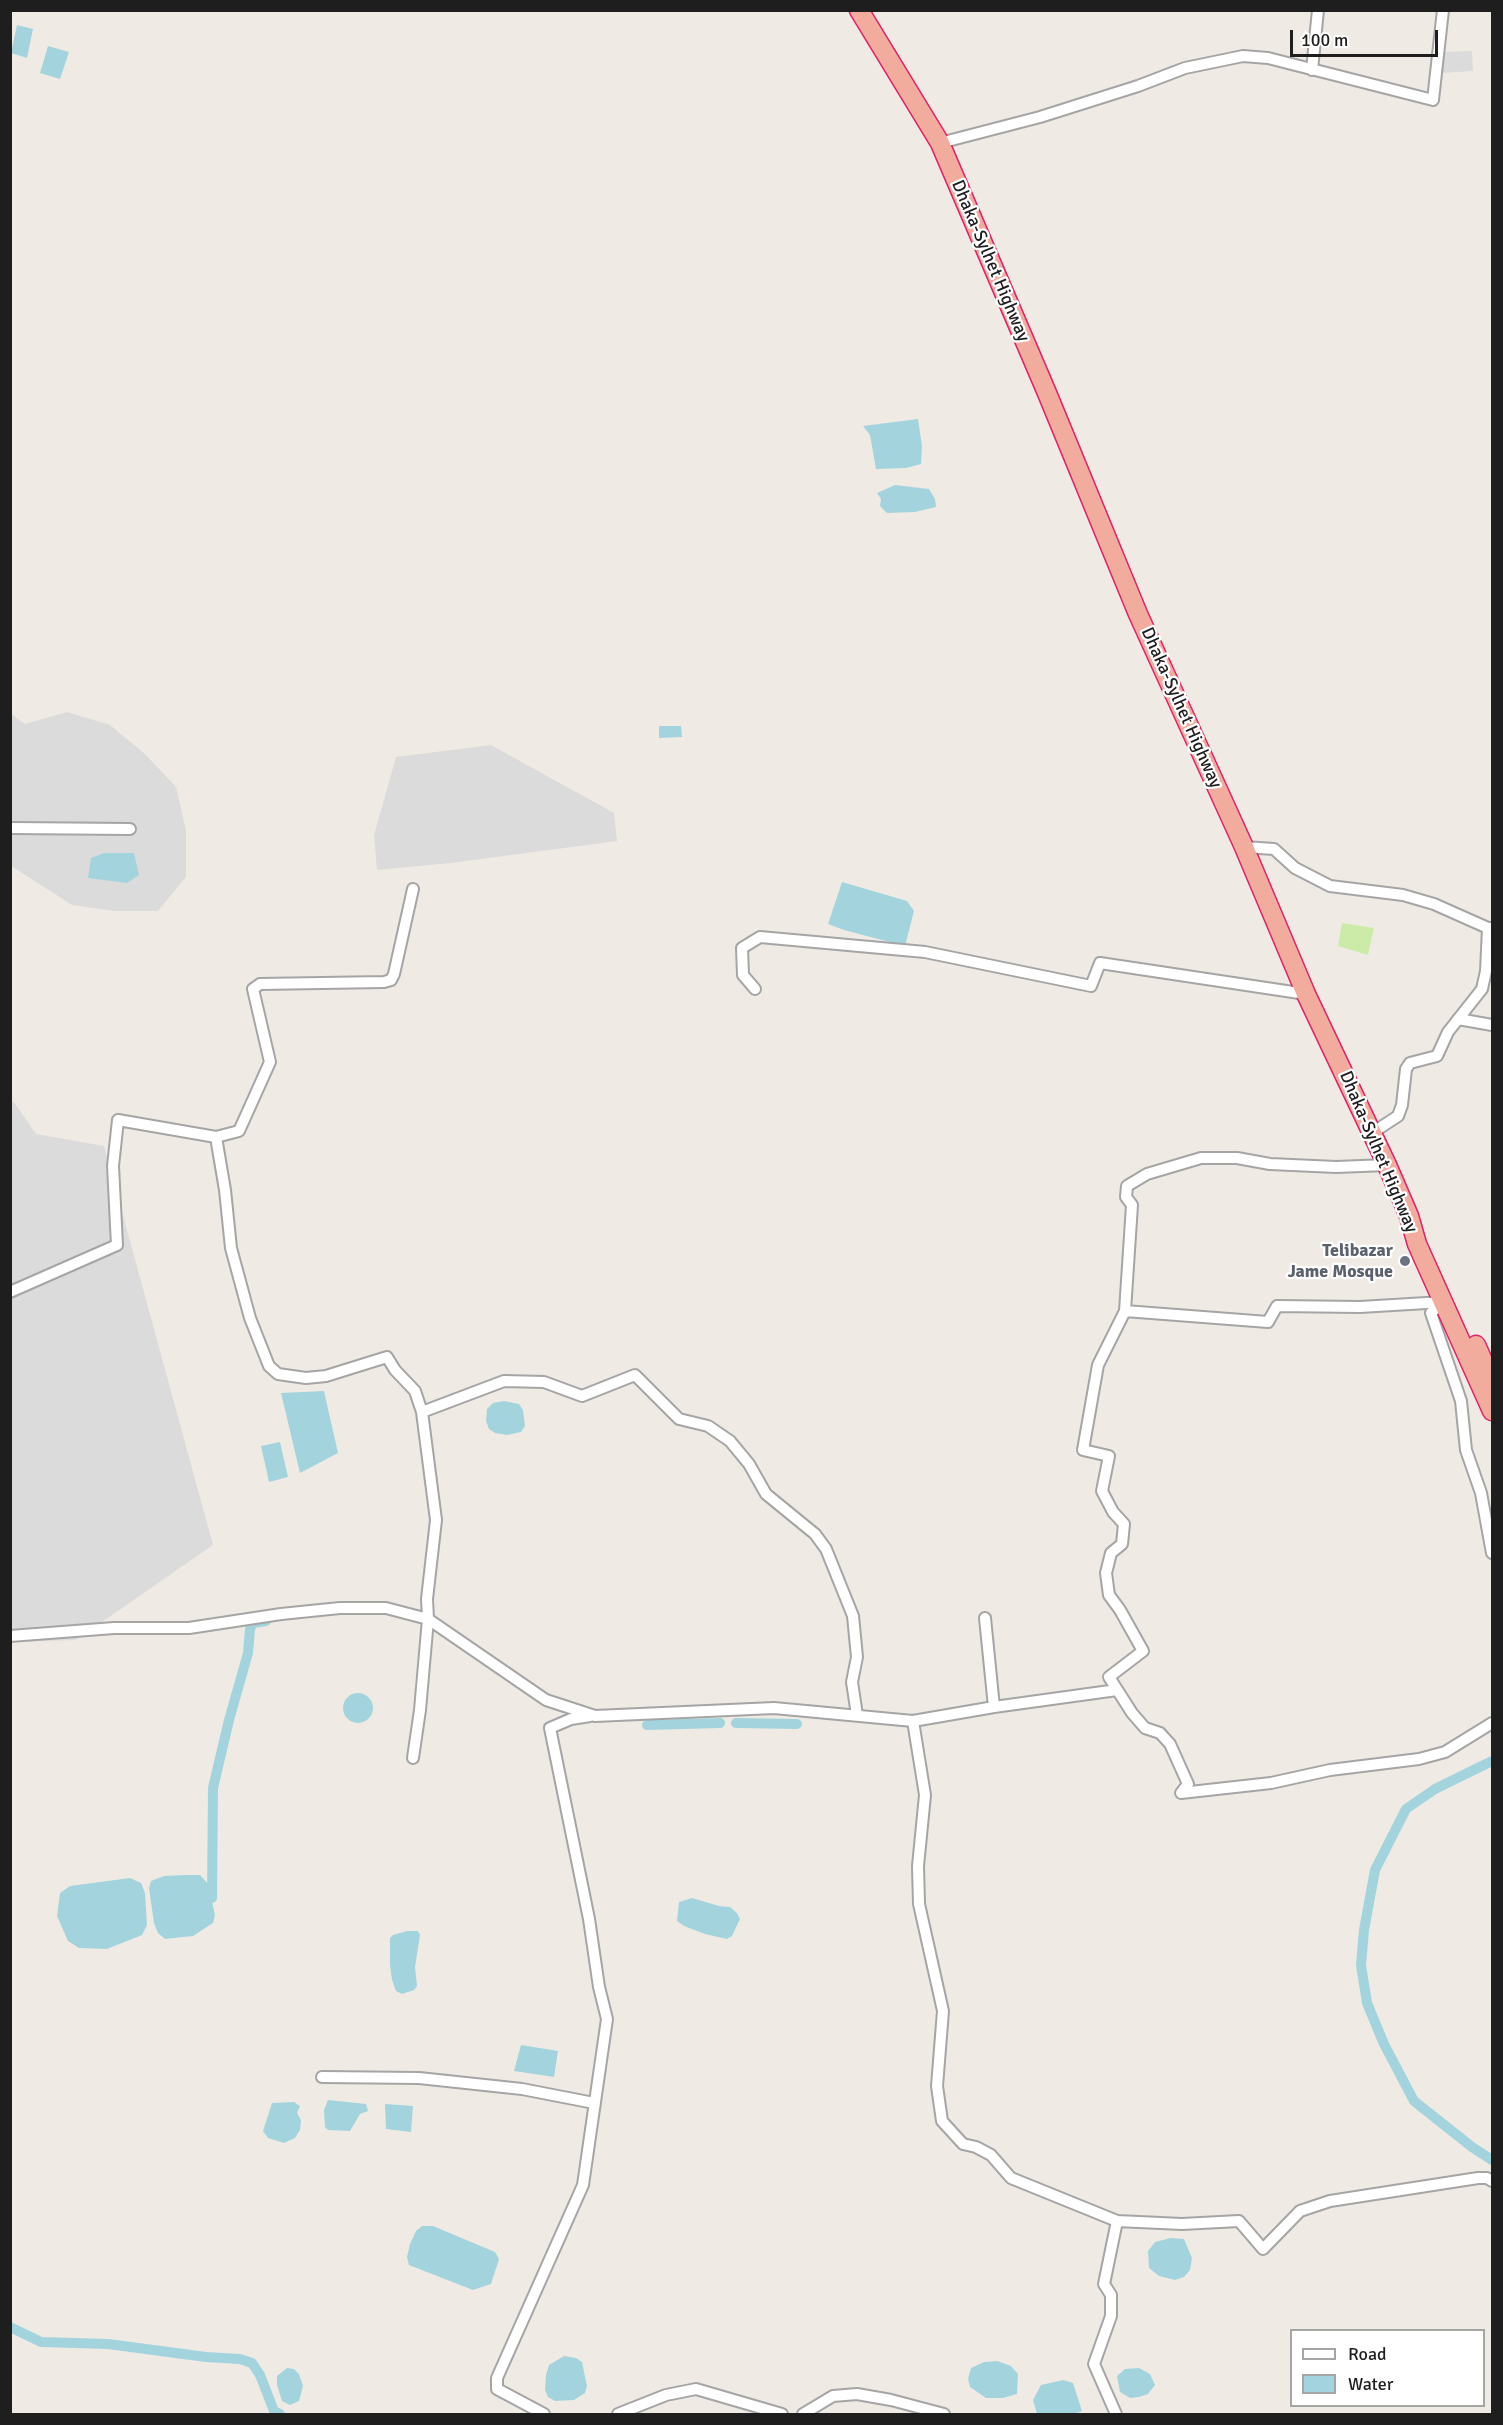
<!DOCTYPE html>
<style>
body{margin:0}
#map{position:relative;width:1503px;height:2425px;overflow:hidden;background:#efebe4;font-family:Signika,sans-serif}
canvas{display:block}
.frame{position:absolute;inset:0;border:12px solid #1e1e1e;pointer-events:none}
.legend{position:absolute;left:1290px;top:2329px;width:195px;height:78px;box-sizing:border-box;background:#fff;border:2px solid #a5a5a5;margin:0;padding:8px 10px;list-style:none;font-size:18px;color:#1e1e1e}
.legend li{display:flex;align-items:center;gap:12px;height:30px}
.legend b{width:30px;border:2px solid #a5a5a5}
.scale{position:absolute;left:1290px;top:30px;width:148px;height:27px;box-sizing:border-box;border:3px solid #1e1e1e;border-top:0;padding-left:8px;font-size:18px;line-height:21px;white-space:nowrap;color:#1e1e1e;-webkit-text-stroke:4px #fff;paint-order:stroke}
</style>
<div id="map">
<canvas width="1503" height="2425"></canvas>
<div class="frame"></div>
<ul class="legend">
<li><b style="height:8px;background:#fff"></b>Road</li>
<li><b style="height:16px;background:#a3d4de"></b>Water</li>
</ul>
<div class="scale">100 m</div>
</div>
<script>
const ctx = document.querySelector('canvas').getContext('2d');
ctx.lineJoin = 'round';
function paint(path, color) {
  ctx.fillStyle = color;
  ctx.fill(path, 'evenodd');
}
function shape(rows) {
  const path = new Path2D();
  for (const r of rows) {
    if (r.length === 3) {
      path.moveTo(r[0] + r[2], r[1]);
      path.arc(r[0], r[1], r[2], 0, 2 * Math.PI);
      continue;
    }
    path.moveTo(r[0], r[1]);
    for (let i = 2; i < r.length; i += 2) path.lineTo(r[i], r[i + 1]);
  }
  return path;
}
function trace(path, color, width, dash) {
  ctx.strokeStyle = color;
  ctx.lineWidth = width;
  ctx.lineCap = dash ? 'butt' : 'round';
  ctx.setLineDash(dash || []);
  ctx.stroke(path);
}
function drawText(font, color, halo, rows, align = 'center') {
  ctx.font = font + ' Signika,sans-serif';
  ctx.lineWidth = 4.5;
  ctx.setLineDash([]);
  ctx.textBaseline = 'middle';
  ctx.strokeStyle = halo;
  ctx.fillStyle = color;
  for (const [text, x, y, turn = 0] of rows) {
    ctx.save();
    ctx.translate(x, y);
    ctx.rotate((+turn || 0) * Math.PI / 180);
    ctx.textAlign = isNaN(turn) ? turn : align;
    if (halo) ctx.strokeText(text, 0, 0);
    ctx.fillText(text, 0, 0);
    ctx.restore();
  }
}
const residential = shape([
 [1472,51,1473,71,1442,73,1441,52],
 [67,712,110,725,145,754,176,787,186,830,186,877,158,911,115,911,72,905,11,866,10,713,25,724],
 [491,745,614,813,617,841,451,863,377,870,374,835,396,757],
 [10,1101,14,1102,36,1134,104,1146,213,1545,76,1640,11,1642]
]);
const grass = shape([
 [1342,923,1374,928,1368,955,1338,946]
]);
const water = shape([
 [17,25,33,29,27,58,11,53],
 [48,46,69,52,60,79,40,73],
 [918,419,922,446,921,464,906,468,876,469,870,435,863,426],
 [895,485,929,489,935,499,936,507,915,512,887,513,880,506,881,499,877,493],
 [659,726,681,726,682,737,659,738],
 [104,853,134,853,139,875,127,883,88,878,91,858],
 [842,882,907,901,914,911,905,946,844,930,828,924],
 [324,1391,338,1453,300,1473,281,1393],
 [504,1401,519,1404,523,1410,525,1426,521,1432,507,1435,495,1433,489,1429,486,1421,487,1409,493,1403],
 [280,1442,288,1477,269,1482,261,1446],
 [358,1708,15],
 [186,1875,200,1875,208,1884,215,1915,213,1923,193,1936,165,1939,158,1933,154,1923,149,1888,151,1881,164,1876],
 [130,1878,141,1883,145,1893,147,1925,142,1935,107,1949,79,1948,68,1941,57,1916,60,1893,70,1886],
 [692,1898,719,1906,730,1907,737,1913,740,1919,732,1936,727,1939,705,1934,684,1926,677,1921,679,1902],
 [407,1931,418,1931,420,1935,415,1967,417,1986,414,1990,402,1994,396,1991,392,1980,390,1965,390,1938,393,1935],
 [521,2045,558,2051,554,2077,514,2071],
 [328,2100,366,2104,368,2111,360,2114,350,2131,328,2130,325,2127,324,2110],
 [294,2102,300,2106,297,2113,301,2120,300,2130,295,2138,284,2143,268,2138,263,2131,272,2103],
 [385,2104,413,2106,411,2132,386,2129],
 [422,2226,433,2226,495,2252,499,2259,491,2284,473,2290,409,2265,407,2257,410,2244,416,2231],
 [1171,2238,1184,2239,1192,2258,1190,2270,1184,2277,1175,2280,1159,2276,1149,2268,1148,2251,1155,2242],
 [564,2356,576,2358,582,2362,587,2386,585,2393,574,2400,555,2401,548,2397,545,2390,546,2375,549,2365],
 [997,2361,1011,2366,1018,2374,1017,2394,1003,2398,986,2398,970,2387,968,2379,971,2368,984,2362],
 [287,2368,294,2369,299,2374,303,2386,299,2401,290,2405,282,2401,277,2385,277,2376],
 [1139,2368,1150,2374,1155,2385,1148,2394,1139,2397,1130,2398,1120,2392,1117,2376,1125,2369],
 [1063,2380,1073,2383,1082,2411,1074,2414,1037,2414,1033,2400,1041,2385]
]);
const canal = shape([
 [736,1723,797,1724],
 [647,1725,720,1723],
 [1492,1761,1435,1789,1406,1809,1375,1870,1364,1930,1361,1965,1367,2003,1384,2044,1414,2101,1472,2147,1492,2160],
 [212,1898,213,1788,229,1720,248,1653,250,1629,253,1623,266,1621],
 [10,2327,41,2342,108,2344,206,2357,240,2359,252,2363,260,2375,274,2411,280,2414]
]);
const minor = shape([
 [1312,70,1318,10],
 [940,143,1040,117,1138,86,1185,68,1243,56,1268,58,1433,100,1443,10],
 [10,828,130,829],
 [1244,847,1274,849,1295,868,1330,886,1403,895,1434,904,1488,928,1492,928],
 [755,989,743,975,742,948,760,937,925,952,1091,986,1100,963,1306,994],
 [1458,1019,1492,1025],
 [1372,1133,1398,1116,1402,1105,1406,1069,1410,1063,1437,1056,1448,1032,1482,989,1486,971,1488,928],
 [216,1137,225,1190,231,1248,250,1318,269,1366,278,1374,306,1378,326,1376,387,1357,395,1370,415,1391,422,1412,436,1520,427,1599,428,1619,420,1710,413,1758],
 [1387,1165,1336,1167,1270,1164,1237,1158,1201,1158,1147,1174,1127,1186,1126,1197,1132,1205,1125,1311,1098,1365,1083,1450,1109,1456,1102,1491,1113,1512,1124,1524,1122,1544,1111,1553,1106,1573,1109,1595,1120,1610,1143,1651,1109,1677,1132,1713,1145,1728,1160,1733,1170,1744,1188,1784,1181,1793,1271,1783,1330,1770,1419,1759,1445,1752,1492,1723],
 [10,1292,117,1245,113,1166,118,1120,216,1137,239,1131,270,1062,253,989,260,984,384,982,391,980,394,974,413,889],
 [1443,1302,1431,1313,1461,1401,1466,1450,1481,1493,1492,1553],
 [1125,1311,1268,1322,1277,1306,1360,1307,1443,1302],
 [422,1412,504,1381,544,1382,582,1396,635,1375,679,1419,708,1426,730,1441,749,1464,766,1494,815,1534,826,1549,853,1616,857,1657,852,1682,857,1715],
 [985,1618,994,1707],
 [10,1636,114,1628,189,1628,281,1614,340,1608,386,1608,428,1619,546,1700,595,1716,774,1708,913,1721,925,1795,918,1866,919,1904,943,2011,937,2086,942,2121,963,2144,976,2147,991,2155,1011,2178,1117,2221,1182,2224,1239,2221,1263,2249,1300,2211,1330,2201,1478,2178,1487,2178,1492,2181],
 [913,1721,994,1707,1117,1690],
 [322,2077,419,2078,522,2089,594,2103],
 [544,2414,497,2389,497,2378,583,2185,607,2019,599,1987,589,1919,550,1728,571,1719,590,1716],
 [618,2414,666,2395,696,2389,782,2414],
 [803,2414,833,2396,857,2394,891,2400,944,2414],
 [1116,2414,1094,2364,1111,2316,1111,2295,1104,2284,1117,2221]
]);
const trunk = shape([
 [859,10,940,143,1047,393,1138,614,1244,847,1306,994,1387,1165,1409,1216,1417,1244,1492,1411],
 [1476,1345,1492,1381]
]);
const markers = [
 [1405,1261,6,"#6b7280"]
];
const streetNames = [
 ["Dhaka-Sylhet Highway",990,261,67],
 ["Dhaka-Sylhet Highway",1181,708,66],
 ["Dhaka-Sylhet Highway",1378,1152,67]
];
const worshipNames = [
 ["Telibazar",1393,1251],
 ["Jame Mosque",1393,1272]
];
paint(residential, '#dcdbdb');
paint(grass, '#cceba9');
paint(water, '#a3d4de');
trace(canal, '#a3d4de', 10);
trace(minor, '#a5a5a5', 14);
trace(trunk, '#de216b', 21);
trace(minor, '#fff', 10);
trace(trunk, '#f2ac9e', 18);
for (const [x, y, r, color] of markers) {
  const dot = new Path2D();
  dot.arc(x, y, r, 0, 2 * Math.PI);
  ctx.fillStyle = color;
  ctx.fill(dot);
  trace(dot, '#fff', 2);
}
drawText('18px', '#1e1e1e', '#fff', streetNames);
drawText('bold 18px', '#5b616d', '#fff', worshipNames, 'right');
</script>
